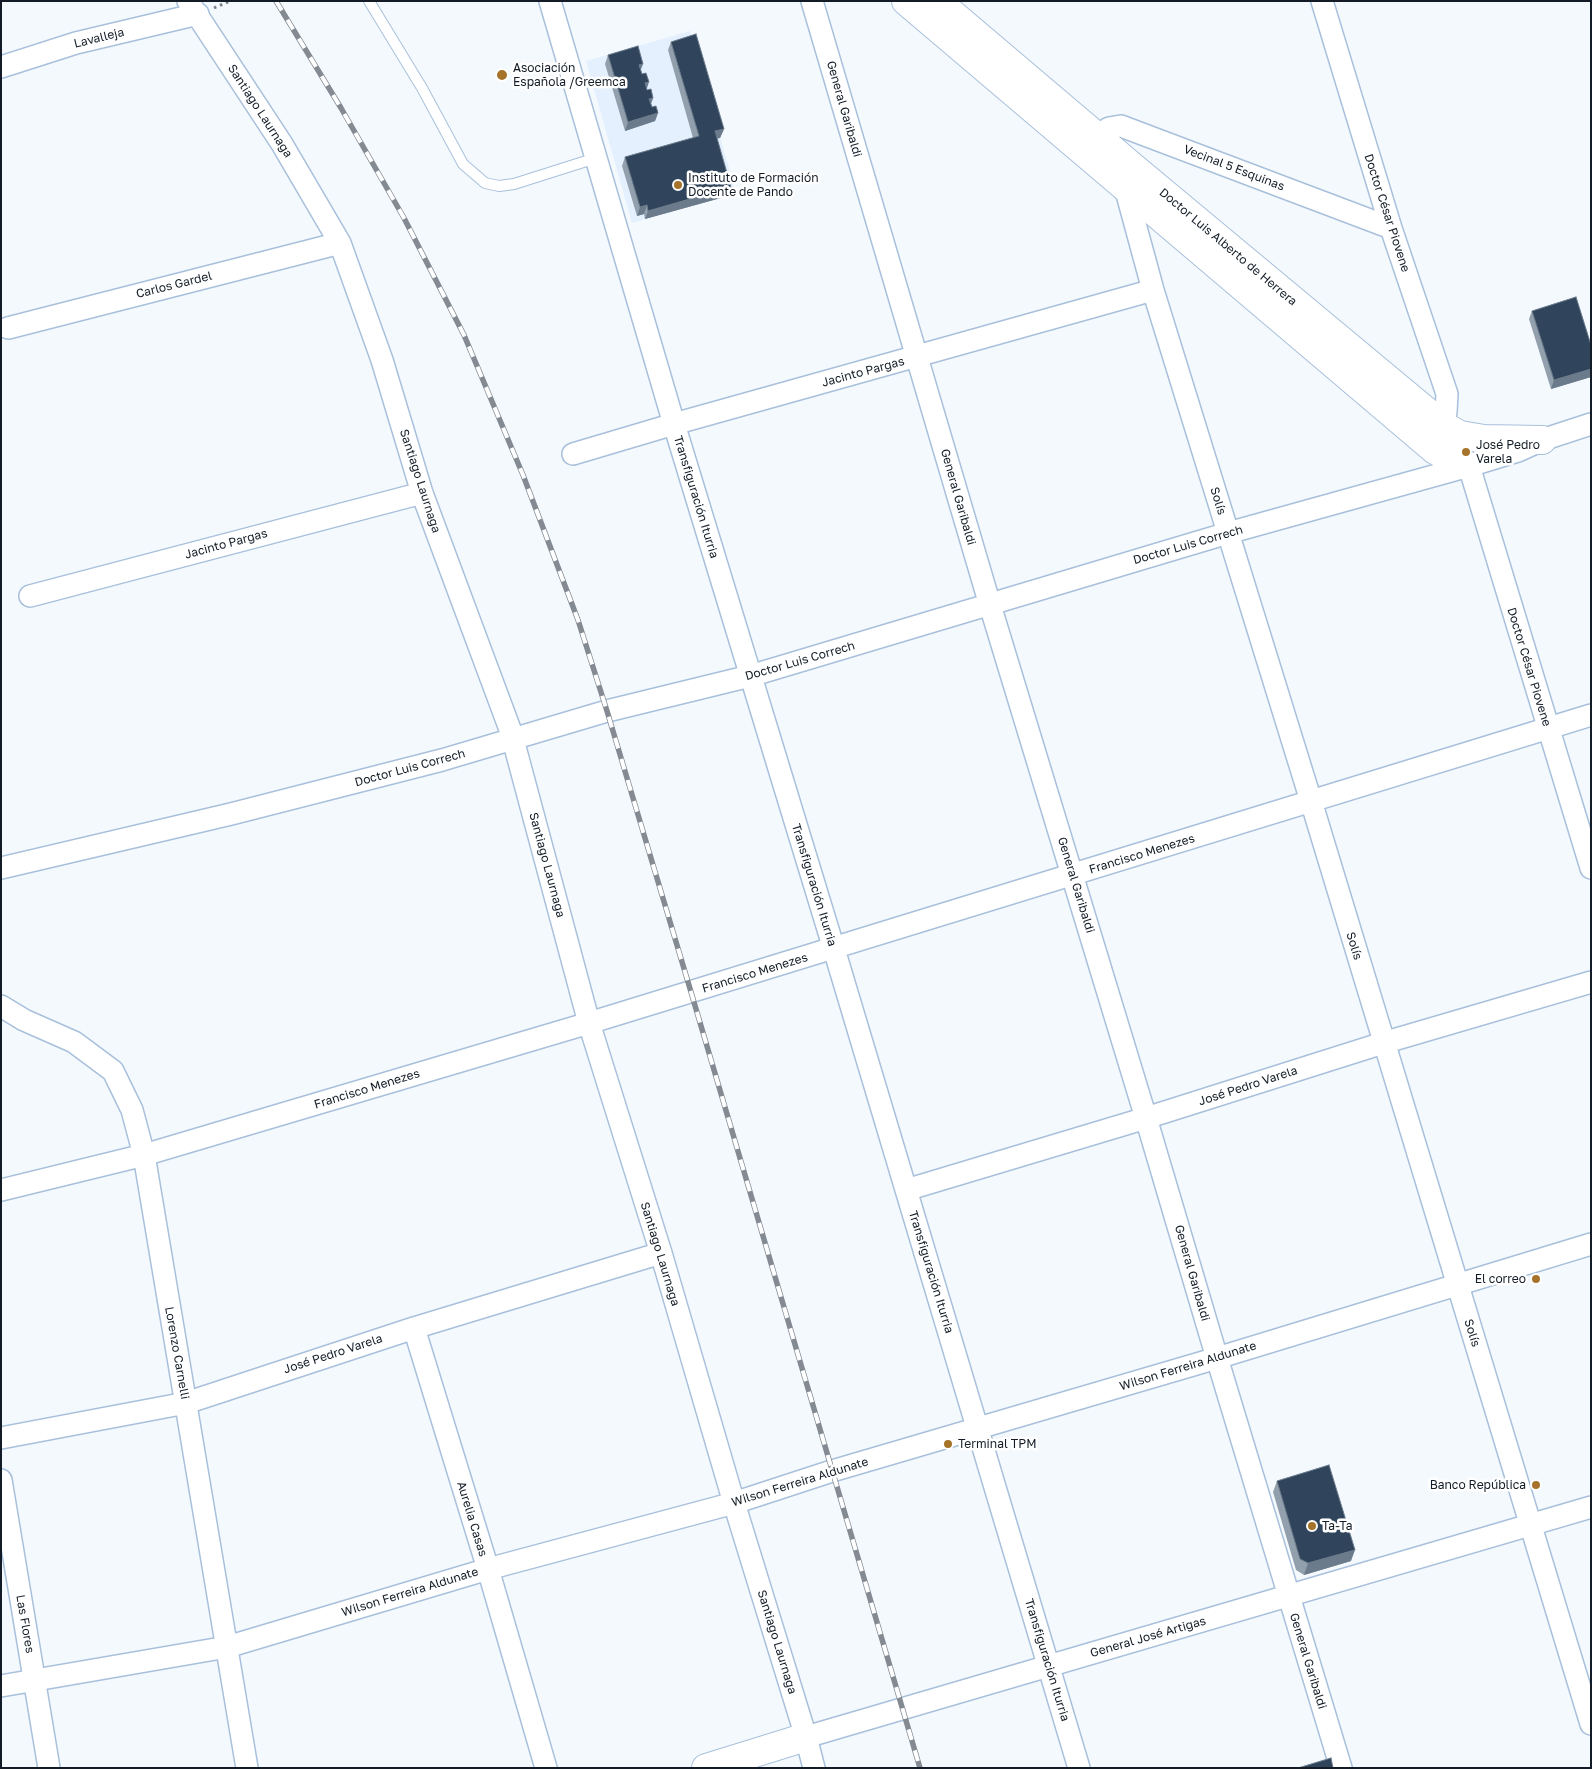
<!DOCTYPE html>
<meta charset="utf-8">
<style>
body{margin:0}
#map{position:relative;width:1592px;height:1769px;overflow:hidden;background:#f4f9fe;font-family:"Golos Text",sans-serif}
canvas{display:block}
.frame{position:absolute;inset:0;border:2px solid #131c26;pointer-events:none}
</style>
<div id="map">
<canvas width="1592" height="1769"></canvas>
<div class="frame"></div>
</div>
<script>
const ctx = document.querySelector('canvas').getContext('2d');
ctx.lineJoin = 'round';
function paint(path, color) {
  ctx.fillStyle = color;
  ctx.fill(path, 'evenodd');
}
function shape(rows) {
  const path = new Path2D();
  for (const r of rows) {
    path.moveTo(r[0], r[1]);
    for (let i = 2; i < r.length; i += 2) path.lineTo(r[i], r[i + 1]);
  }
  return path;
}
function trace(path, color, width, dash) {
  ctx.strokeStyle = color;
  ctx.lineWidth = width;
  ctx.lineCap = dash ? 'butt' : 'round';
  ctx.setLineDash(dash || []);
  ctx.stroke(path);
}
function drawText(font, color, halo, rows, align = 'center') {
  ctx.font = font + ' "Golos Text",sans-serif';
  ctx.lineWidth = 5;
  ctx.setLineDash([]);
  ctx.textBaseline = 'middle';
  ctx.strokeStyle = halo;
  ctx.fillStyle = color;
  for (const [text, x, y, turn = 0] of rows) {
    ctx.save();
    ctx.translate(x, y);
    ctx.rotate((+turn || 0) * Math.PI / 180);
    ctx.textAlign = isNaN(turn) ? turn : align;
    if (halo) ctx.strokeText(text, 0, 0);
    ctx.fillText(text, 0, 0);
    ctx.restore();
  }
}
const built = shape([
 [690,31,736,193,632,223,586,61]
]);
const path = shape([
 [214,8,230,1]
]);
const lane = shape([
 [369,1,422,88,463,164,485,183,499,186,514,184,596,158]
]);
const street = shape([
 [188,1,282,144,340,243,382,360,422,493,511,732,589,1023,661,1253,734,1503,806,1737,814,1768],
 [550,1,674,424,834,949,1079,1768],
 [812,1,990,605,1146,1118,1217,1358,1341,1768],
 [1322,1,1391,228,1447,394,1446,412,1439,438],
 [1,67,76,43,198,14],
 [1088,148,1098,136,1109,128,1121,126,1391,228],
 [1127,184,1125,187,1153,290,1311,801,1591,1724],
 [8,328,340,243],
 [573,454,674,424,1153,290],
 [1469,466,1591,868],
 [30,596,422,493],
 [1,868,231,814,442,760,607,711,750,676,1228,533,1469,466,1518,451,1542,440,1591,424],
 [1,1006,24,1020,74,1042,113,1071,132,1110,144,1155,247,1768],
 [1,1190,144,1155,589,1023,1591,715],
 [906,1190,1146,1118,1383,1043,1591,982],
 [414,1328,488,1569,546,1768],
 [1,1438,186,1403,414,1328,661,1253],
 [1,1480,49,1768],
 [1,1686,227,1647,488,1569,734,1503,832,1471,1217,1358,1591,1244],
 [806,1737,1591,1507]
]);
const secondary = shape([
 [906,1,1435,450,1451,459,1469,466],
 [937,1,1135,169,1444,426,1460,435,1484,439,1542,440],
 [706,1768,806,1737]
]);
const rail = shape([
 [276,1,341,108,404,218,464,335,523,475,578,620,607,711,691,992,920,1768]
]);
const wall = shape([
 [671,42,724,129,720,138,717,138,728,196,645,219,644,214,637,216,622,166,625,157,693,138,668,50],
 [608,55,641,71,647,90,653,98,651,104,652,107,658,113,655,121,625,131,605,64],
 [1532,311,1591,345,1591,377,1551,389,1529,319],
 [1277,1481,1351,1561,1304,1575,1296,1570,1273,1492]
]);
const shadedWall = shape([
 [643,64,640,72,639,65],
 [649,82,646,91,645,83],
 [653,98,650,106,649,99],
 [658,113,655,121,625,131,628,122],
 [724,129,720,138,712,140,715,131],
 [731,187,728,196,645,219,648,211],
 [647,205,644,214,637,216,640,207],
 [1591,369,1591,377,1551,389,1554,380],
 [1355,1550,1351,1561,1304,1575,1308,1563]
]);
const building = shape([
 [696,34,724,129,715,131,731,187,648,211,647,205,640,207,625,157,699,136,671,42,696,34],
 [638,46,643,64,639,65,642,74,646,73,649,82,645,83,647,90,651,89,653,98,649,99,652,107,656,106,658,113,628,122,608,55,638,46],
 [1576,297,1591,345,1591,369,1554,380,1532,311,1576,297],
 [1329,1465,1355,1550,1308,1563,1300,1559,1277,1481,1329,1465],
 [1331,1758,1333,1768,1298,1768,1331,1758]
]);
const markers = [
 [502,75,6,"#a6732b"],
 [678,185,5,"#a6732b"],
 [1466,452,5,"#a6732b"],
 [1536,1279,5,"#a6732b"],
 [948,1444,5,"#a6732b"],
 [1536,1485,5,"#a6732b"],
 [1312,1526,5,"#a6732b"]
];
const streetNames = [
 ["Lavalleja",99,38,-14],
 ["General Garibaldi",844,109,74],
 ["Santiago Laurnaga",260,111,57],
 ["Vecinal 5 Esquinas",1234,168,21],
 ["Doctor César Piovene",1387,213,72],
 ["Doctor Luis Alberto de Herrera",1228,247,40],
 ["Carlos Gardel",174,285,-14],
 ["Jacinto Pargas",863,372,-15],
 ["Santiago Laurnaga",420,481,72],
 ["Transfiguración Iturria",696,497,73],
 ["General Garibaldi",958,497,74],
 ["Solís",1218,501,73],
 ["Jacinto Pargas",226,544,-15],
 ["Doctor Luis Correch",1188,545,-16],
 ["Doctor Luis Correch",800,661,-16],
 ["Doctor César Piovene",1529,667,73],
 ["Doctor Luis Correch",410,768,-15],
 ["Francisco Menezes",1142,854,-17],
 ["Santiago Laurnaga",547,865,75],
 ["Transfiguración Iturria",814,885,73],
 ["General Garibaldi",1076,885,73],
 ["Solís",1354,946,73],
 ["Francisco Menezes",755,973,-17],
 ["José Pedro Varela",1248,1086,-18],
 ["Francisco Menezes",367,1089,-17],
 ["Santiago Laurnaga",660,1254,73],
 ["Transfiguración Iturria",931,1272,73],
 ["General Garibaldi",1192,1273,74],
 ["Solís",1472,1333,73],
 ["Lorenzo Carnelli",177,1353,80],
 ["José Pedro Varela",333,1354,-18],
 ["Wilson Ferreira Aldunate",1188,1366,-17],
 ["Wilson Ferreira Aldunate",800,1482,-17],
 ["Aurelia Casas",472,1519,73],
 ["Wilson Ferreira Aldunate",410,1592,-17],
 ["Las Flores",25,1624,80],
 ["General José Artigas",1148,1637,-16],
 ["Santiago Laurnaga",777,1642,73],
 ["Transfiguración Iturria",1047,1660,73],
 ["General Garibaldi",1308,1661,73]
];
const poiNames = [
 ["Asociación",513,68],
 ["Española /Greemca",513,82],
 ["Instituto de Formación",688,178],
 ["Docente de Pando",688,192],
 ["José Pedro",1476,445],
 ["Varela",1476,459],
 ["El correo",1526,1279,"right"],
 ["Terminal TPM",958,1444],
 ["Banco República",1526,1485,"right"],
 ["Ta-Ta",1322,1526]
];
paint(built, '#e4f0fd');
trace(lane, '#a8c0db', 12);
trace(street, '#a8c0db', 24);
trace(secondary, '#a8c0db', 30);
trace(path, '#798088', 3, [2.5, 4]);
trace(lane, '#fff', 10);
trace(street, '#fff', 21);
trace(secondary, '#fff', 28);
trace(rail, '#838a92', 5.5);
trace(rail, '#fff', 4, [11]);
paint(wall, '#929fac');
paint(shadedWall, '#6b7b8c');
paint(building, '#30455b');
trace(building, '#6b7b8c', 1);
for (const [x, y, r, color] of markers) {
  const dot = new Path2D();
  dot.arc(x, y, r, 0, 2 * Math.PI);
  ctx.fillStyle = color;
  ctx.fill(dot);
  trace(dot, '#fff', 2);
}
drawText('12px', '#131c26', '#fff', streetNames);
drawText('12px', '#131c26', '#fff', poiNames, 'left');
</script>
